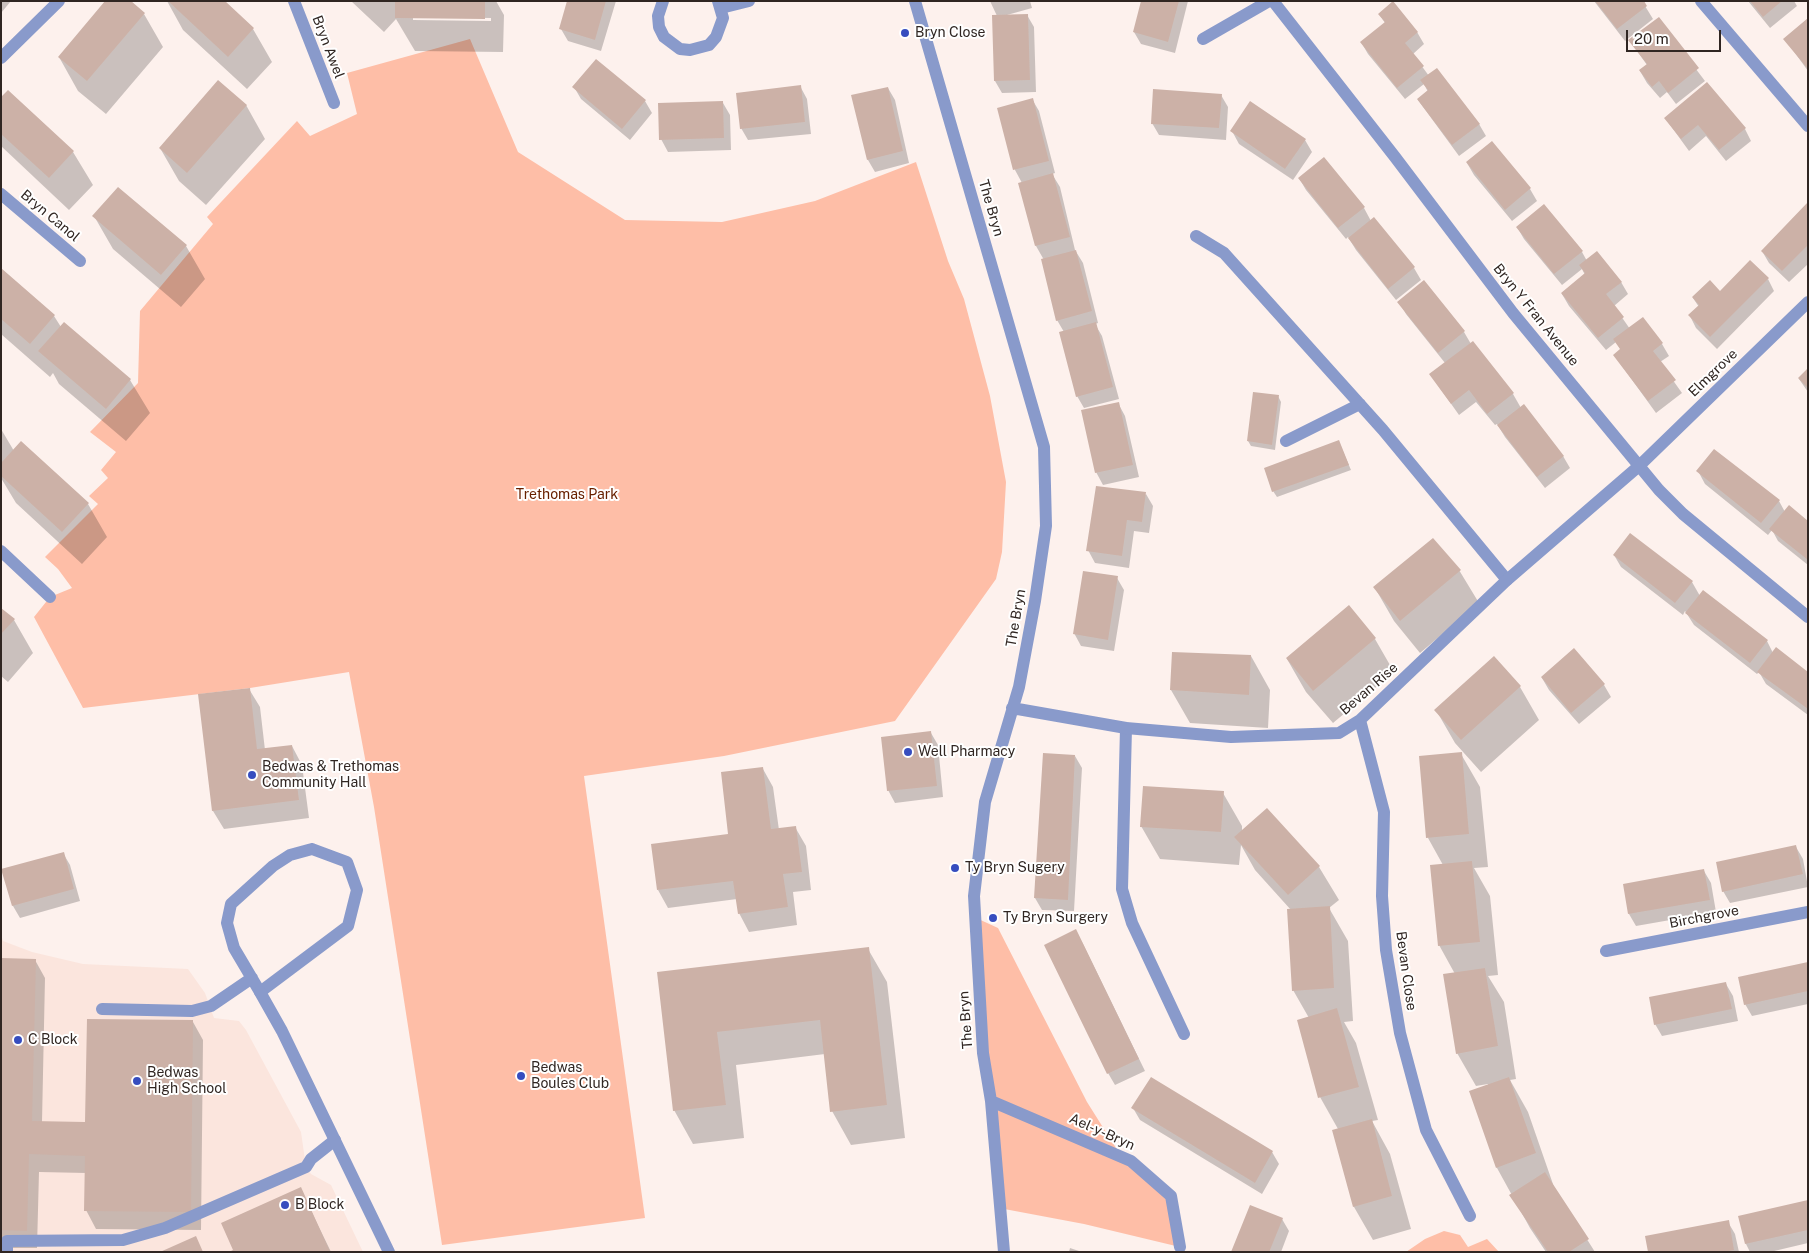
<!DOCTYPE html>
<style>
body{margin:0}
#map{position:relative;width:1809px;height:1253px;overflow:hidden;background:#fdf1ed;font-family:"Public Sans",sans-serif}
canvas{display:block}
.frame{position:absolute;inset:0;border:2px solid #302622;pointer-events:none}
.scale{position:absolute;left:1626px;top:30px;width:95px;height:22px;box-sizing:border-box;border:2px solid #302622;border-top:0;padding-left:6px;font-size:15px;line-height:18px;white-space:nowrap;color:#302622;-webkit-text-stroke:4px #fff;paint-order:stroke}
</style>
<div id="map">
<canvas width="1809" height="1253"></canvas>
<div class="frame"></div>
<div class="scale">20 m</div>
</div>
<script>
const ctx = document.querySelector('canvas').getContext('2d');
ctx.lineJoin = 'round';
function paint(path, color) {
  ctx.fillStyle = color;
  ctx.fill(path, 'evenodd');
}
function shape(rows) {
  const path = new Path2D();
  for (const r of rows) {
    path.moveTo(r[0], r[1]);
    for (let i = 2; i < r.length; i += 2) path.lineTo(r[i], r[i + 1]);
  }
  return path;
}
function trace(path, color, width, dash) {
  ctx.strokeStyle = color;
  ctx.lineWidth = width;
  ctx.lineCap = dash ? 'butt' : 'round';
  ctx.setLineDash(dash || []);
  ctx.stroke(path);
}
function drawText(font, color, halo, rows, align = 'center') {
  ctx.font = font + ' "Public Sans",sans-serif';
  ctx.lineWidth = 4;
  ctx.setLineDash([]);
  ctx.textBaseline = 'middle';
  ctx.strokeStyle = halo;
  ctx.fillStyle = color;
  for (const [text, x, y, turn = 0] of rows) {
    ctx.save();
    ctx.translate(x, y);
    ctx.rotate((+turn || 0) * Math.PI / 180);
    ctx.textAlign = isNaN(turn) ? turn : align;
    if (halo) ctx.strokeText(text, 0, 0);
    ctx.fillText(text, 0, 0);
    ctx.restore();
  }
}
const built = shape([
 [1,934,3,941,32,952,83,964,188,969,205,993,214,1018,239,1021,246,1030,301,1132,306,1167,311,1174,331,1185,363,1252,1,1252]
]);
const green = shape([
 [470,39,518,152,625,220,722,222,815,201,916,162,948,261,964,299,990,396,1006,482,1002,552,996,579,895,721,724,756,584,776,645,1218,442,1245,374,807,349,672,250,688,83,708,34,617,50,597,72,588,58,569,45,557,98,504,89,496,108,478,101,470,116,452,90,432,138,383,140,311,213,224,207,217,297,121,310,136,357,114,347,73],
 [974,917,998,928,1087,1102,1121,1156,1171,1196,1180,1247,1084,1224,999,1208],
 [1444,1231,1460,1235,1468,1247,1487,1239,1499,1252,1406,1252,1425,1239]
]);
const shadow = shape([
 [1,1,11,1,1,13],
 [167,1,223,1,253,29,272,62,247,89,183,30],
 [351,1,496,1,504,15,503,52,415,51,396,19,384,32],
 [413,17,491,18,491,21,413,20],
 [569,1,616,1,601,51,568,41,561,29],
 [990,1,1030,1,1032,8,1007,15,1027,15,1034,27,1036,92,1002,93,995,81,993,16,997,16],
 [1142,1,1188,1,1175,53,1141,44,1134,32],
 [1594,1,1642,1,1653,19,1625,41],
 [1748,1,1794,1,1797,6,1770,28],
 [144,14,163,47,106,114,78,91,59,57],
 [1379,14,1417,32,1424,44,1413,54,1429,76,1479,124,1486,136,1459,156,1418,100,1428,92,1424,84,1405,99,1368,54,1361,42,1385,23],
 [1658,19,1705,81,1676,104,1667,92,1660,98,1647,83,1640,71,1647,65,1630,41],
 [1808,20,1808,71,1785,39],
 [596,61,645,101,652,113,630,140,581,99,574,87],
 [800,86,807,99,811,134,748,140,741,128],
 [888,88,895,100,909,163,875,172,868,160,853,96],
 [8,92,73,152,93,185,69,210,1,146,1,99],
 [1221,95,1228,107,1226,140,1159,135,1152,123],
 [1032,99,1039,111,1055,173,1052,174,1060,187,1075,250,1083,263,1098,323,1095,324,1102,336,1119,399,1084,408,1077,396,1064,332,1057,320,1044,260,1036,246,1020,184,1022,183,1015,170,999,109],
 [723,103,730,115,731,150,668,152,661,139],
 [246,105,265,139,206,205,179,181,160,148],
 [1665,118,1745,129,1751,141,1726,161,1706,136,1689,151],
 [1232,131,1305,140,1312,152,1293,180,1239,144],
 [1467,163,1530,189,1537,201,1512,221,1474,175],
 [1299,178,1364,208,1371,221,1374,219,1414,268,1421,280,1396,300,1356,250,1348,237,1346,239,1306,190],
 [1808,204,1808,264,1789,282,1769,263,1762,251],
 [94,216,186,246,205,279,181,307,113,249],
 [1517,227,1582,252,1587,261,1621,282,1628,294,1614,306,1630,329,1662,344,1669,356,1660,362,1682,393,1656,413,1614,355,1621,350,1616,342,1606,350,1569,306,1562,294,1585,275,1582,269,1562,285,1524,239],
 [1,269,54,316,61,327,64,323,130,380,150,413,126,441,59,384,53,373,50,377,1,334],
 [1768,279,1774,291,1717,349,1696,328,1690,316,1699,307,1693,298,1720,293],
 [1399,302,1464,332,1471,344,1513,394,1521,408,1563,456,1570,468,1545,488,1505,437,1497,424,1495,425,1476,402,1459,415,1430,374,1445,363,1406,314],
 [1808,369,1808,392,1799,379],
 [1278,396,1281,402,1275,450,1251,446,1248,441],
 [1118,403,1125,416,1139,477,1103,485,1096,472],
 [1,429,14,451,88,504,107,537,82,564,16,503,1,478],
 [1339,442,1351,470,1277,497,1273,491],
 [1698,471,1779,501,1785,512,1808,522,1808,565,1778,541,1772,530,1768,535,1705,484],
 [1146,494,1153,506,1149,533,1134,531,1129,568,1095,563,1088,550],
 [1614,555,1692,582,1700,596,1767,641,1773,653,1808,674,1808,715,1766,684,1759,672,1757,674,1694,625,1685,611,1683,615,1621,567],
 [1459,570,1479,603,1420,653,1394,621,1375,588],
 [1117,578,1124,590,1114,651,1081,646,1074,633],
 [1349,607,1375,639,1394,672,1333,723,1306,692,1287,659],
 [1,609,14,620,33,653,8,682,1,676],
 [1173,653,1251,656,1270,690,1268,728,1190,723,1171,690],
 [1494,658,1520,687,1539,720,1481,772,1455,743,1436,710],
 [1542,678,1604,685,1611,697,1579,724,1549,690],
 [249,689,260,707,265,750,292,746,302,765,309,818,224,829,213,811,199,695],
 [931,733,938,745,943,797,895,803,888,790],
 [1461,754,1480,787,1488,867,1474,868,1490,896,1498,975,1488,976,1504,1002,1516,1079,1510,1080,1528,1112,1554,1187,1595,1252,1546,1252,1530,1228,1497,1168,1488,1084,1476,1086,1457,1053,1455,974,1439,945,1443,865,1428,838],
 [1075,756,1082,768,1074,911,1042,910,1035,898],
 [763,769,773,787,779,830,795,827,806,846,811,890,793,892,797,925,749,932,739,913,737,899,668,908,658,890,730,836],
 [1223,793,1242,826,1242,832,1267,809,1319,867,1339,900,1329,908,1348,941,1353,1021,1344,1022,1356,1043,1378,1120,1372,1121,1390,1154,1411,1229,1373,1240,1354,1207,1338,1129,1320,1097,1309,1018,1293,990,1291,910,1255,870,1241,845,1239,865,1160,859,1141,826],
 [1796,847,1803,859,1808,887,1730,903,1723,891],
 [63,853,70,865,80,901,20,918,13,906,3,870],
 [1704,871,1711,883,1716,912,1636,926,1629,914,1624,885],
 [1082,942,1145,1071,1115,1085,1108,1073],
 [868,949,887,982,905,1138,851,1145,832,1111,825,1054,736,1065,744,1138,693,1144,674,1110,658,973],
 [1,960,35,960,45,978,42,1122,86,1123,193,1022,203,1040,201,1230,96,1229,86,1210,86,1173,39,1172,37,1248,1,1248],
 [1808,963,1808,1004,1752,1016,1745,1004],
 [1726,984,1733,996,1738,1021,1662,1036,1655,1024],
 [1151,1079,1272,1152,1279,1164,1262,1194,1140,1120,1133,1108],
 [300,1188,331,1252,233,1252],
 [1808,1201,1808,1243,1770,1252,1750,1252,1746,1244,1740,1217],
 [1282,1219,1289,1231,1281,1252,1233,1252],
 [1728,1222,1735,1234,1739,1252,1650,1252],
 [1070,1248,1082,1252,1069,1252]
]);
const building = shape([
 [105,1,131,1,145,13,87,81,58,57],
 [168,1,225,1,254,28,228,57],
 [395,1,485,1,485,19,395,18],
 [567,1,606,1,595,40,559,29],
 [1141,1,1179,1,1168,42,1133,32],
 [1393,1,1418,32,1405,43,1424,66,1397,88,1360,42,1385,22,1378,14],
 [1595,1,1644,1,1647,6,1617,29],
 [1750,1,1782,1,1763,17],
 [1028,14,1030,80,994,81,992,15],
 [1659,17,1699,68,1668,93,1659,81,1652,87,1639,70,1647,64,1628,40],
 [1808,18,1808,69,1783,39],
 [596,59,646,100,622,129,572,87],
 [1437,68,1480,124,1452,145,1417,99,1428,90,1420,80],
 [218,80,247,105,187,173,159,148],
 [1707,82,1746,128,1719,150,1698,125,1681,139,1664,118],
 [801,85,805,122,740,129,736,93],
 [888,87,903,151,867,160,851,95],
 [1153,89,1222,94,1219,128,1151,124],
 [8,90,74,151,49,178,1,134,1,97],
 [1033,98,1049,161,1013,170,997,108],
 [723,101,724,138,659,140,658,103],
 [1250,101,1306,139,1285,169,1230,131],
 [1492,141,1531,188,1505,210,1466,162],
 [1324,157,1365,207,1338,228,1298,178],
 [1053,173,1070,237,1035,246,1018,183],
 [118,187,187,245,161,275,92,216],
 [1808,202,1808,245,1782,271,1761,251],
 [1544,204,1583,251,1554,274,1516,227],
 [1374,217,1415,267,1388,289,1348,238],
 [1076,250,1092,311,1056,321,1041,259],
 [1597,251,1622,282,1606,294,1624,317,1598,338,1561,293,1585,273,1579,265],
 [1750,260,1769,278,1710,337,1688,315,1699,305,1692,297,1710,280,1720,291],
 [1,268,55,315,30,344,1,319],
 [1424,280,1465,331,1438,353,1397,302],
 [1643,317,1663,343,1653,351,1676,380,1648,401,1613,355,1620,349,1613,339],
 [64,322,131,379,106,409,38,351],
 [1096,322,1113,387,1076,397,1059,332],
 [1473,341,1514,393,1487,414,1469,390,1451,404,1429,374],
 [1808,368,1808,388,1798,378],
 [1253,392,1279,395,1272,445,1247,441],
 [1119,402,1133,465,1095,473,1081,410],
 [1524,404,1564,456,1537,477,1497,425],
 [1339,440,1349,465,1272,492,1264,468],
 [21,441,89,503,62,532,1,476,1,463],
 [1714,449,1780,500,1761,523,1696,471],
 [1096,486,1146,492,1142,522,1127,520,1122,556,1086,551],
 [1789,505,1808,521,1808,560,1769,529],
 [1630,533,1693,581,1675,603,1613,555],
 [1433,538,1461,570,1400,621,1373,587],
 [1083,571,1118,576,1108,640,1073,634],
 [1703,590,1768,640,1750,663,1685,613],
 [1349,605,1376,638,1313,691,1286,658],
 [1,608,15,619,1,634],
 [1776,647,1808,672,1808,709,1757,672],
 [1574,648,1605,684,1571,713,1541,677],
 [1172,652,1251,655,1249,695,1170,690],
 [1494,656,1521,686,1461,740,1434,710],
 [250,688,257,749,292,745,299,800,212,811,198,694],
 [931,731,937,786,887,791,881,737],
 [1462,752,1469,834,1426,838,1419,756],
 [1043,753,1075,755,1068,900,1034,898],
 [763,767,771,829,796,826,802,872,783,874,788,907,738,914,733,881,657,890,651,844,728,834,721,772],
 [1143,786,1224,791,1221,832,1140,827],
 [1267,808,1320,866,1288,895,1234,837],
 [1796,845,1803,874,1722,892,1716,862],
 [64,852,74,889,12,906,1,869],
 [1472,861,1480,942,1438,946,1430,865],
 [1704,869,1710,900,1628,914,1623,884],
 [1330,906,1334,988,1292,991,1287,909],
 [1076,929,1139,1059,1107,1074,1044,945],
 [869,947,887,1105,830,1112,820,1020,717,1032,726,1105,673,1111,657,972],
 [1,958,36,959,32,1121,85,1122,87,1019,193,1020,191,1212,84,1211,85,1156,29,1154,27,1231,1,1230],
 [1808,962,1808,991,1744,1005,1738,977],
 [1485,968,1498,1046,1456,1054,1443,974],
 [1726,982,1732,1009,1654,1025,1649,997],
 [1337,1008,1359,1087,1318,1098,1297,1020],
 [1151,1077,1273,1151,1255,1183,1131,1108],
 [1509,1077,1536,1153,1496,1168,1469,1091],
 [1372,1119,1392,1196,1353,1207,1332,1130],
 [1545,1172,1589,1239,1569,1252,1548,1252,1509,1195],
 [301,1187,330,1252,229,1252,233,1250,221,1223],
 [1808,1200,1808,1230,1745,1244,1738,1216],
 [1250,1205,1283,1218,1270,1250,1269,1252,1231,1252],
 [1729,1220,1734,1250,1723,1252,1648,1252,1645,1236],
 [196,1236,203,1252,160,1252]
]);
const lane = shape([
 [1196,236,1224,253,1383,430,1507,580],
 [1286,441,1360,404],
 [1126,728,1122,889,1132,923,1184,1034],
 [312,849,347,862,357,890,348,926,260,992,234,948,227,923,231,904,273,866,290,855,312,849],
 [102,1009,192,1011,211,1006,252,978],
 [7,1252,7,1241,123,1240,165,1228,306,1167,311,1159,335,1140]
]);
const street = shape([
 [294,1,334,103],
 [663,1,658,16,659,27,664,37,680,49,690,50,709,45,716,37,723,18,718,1],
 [915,1,1044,447,1046,526,1035,601,1019,687,985,802,974,896,983,1053,991,1101,1004,1252],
 [1273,1,1395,157,1513,313,1659,490,1683,514,1808,617],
 [1701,1,1808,126],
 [721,8,749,1],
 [1203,39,1269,1],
 [1,58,59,1],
 [1,194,80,261],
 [1,551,50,597],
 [1012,708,1126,728,1231,737,1339,733,1360,720,1507,580,1639,466,1808,302],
 [1360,720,1384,812,1382,896,1386,950,1400,1033,1426,1130,1470,1216],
 [1606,951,1808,912],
 [260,992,282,1031,389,1252],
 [991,1101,1131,1161,1171,1196,1180,1247]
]);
const markers = [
 [905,33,5,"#364dbf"],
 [908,752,5,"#364dbf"],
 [252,775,5,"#364dbf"],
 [955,868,5,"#364dbf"],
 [993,918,5,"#364dbf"],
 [18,1040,5,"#364dbf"],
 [521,1076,5,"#364dbf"],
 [137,1081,5,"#364dbf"],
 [285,1205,5,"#364dbf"]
];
const poiNames = [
 ["Bryn Close",915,33],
 ["Well Pharmacy",918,752],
 ["Bedwas & Trethomas",262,767],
 ["Community Hall",262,783],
 ["Ty Bryn Sugery",965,868],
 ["Ty Bryn Surgery",1003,918],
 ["C Block",28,1040],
 ["Bedwas",531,1068],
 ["Boules Club",531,1084],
 ["Bedwas",147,1073],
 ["High School",147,1089],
 ["B Block",295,1205]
];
const streetNames = [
 ["Bryn Awel",328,47,69],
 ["The Bryn",991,208,74],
 ["Bryn Canol",50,216,40],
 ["Bryn Y Fran Avenue",1536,315,51],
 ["Elmgrove",1713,373,-44],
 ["The Bryn",1016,618,-80],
 ["Bevan Rise",1369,689,-41],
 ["Birchgrove",1704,917,-11],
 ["Bevan Close",1406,971,82],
 ["The Bryn",966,1020,-94],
 ["Ael-y-Bryn",1102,1132,24]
];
const parkNames = [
 ["Trethomas Park",567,495]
];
paint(built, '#fbe5dd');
paint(green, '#febea7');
paint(shadow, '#0003');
paint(building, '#ccb1a7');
trace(lane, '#899acb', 12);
trace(street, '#899acb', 12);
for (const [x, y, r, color] of markers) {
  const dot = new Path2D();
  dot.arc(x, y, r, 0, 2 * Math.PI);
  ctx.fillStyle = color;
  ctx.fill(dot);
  trace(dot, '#fff', 2);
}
drawText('14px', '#302622', '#fff', poiNames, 'left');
drawText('14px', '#302622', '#fff', streetNames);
drawText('14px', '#682100', '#fff', parkNames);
</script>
